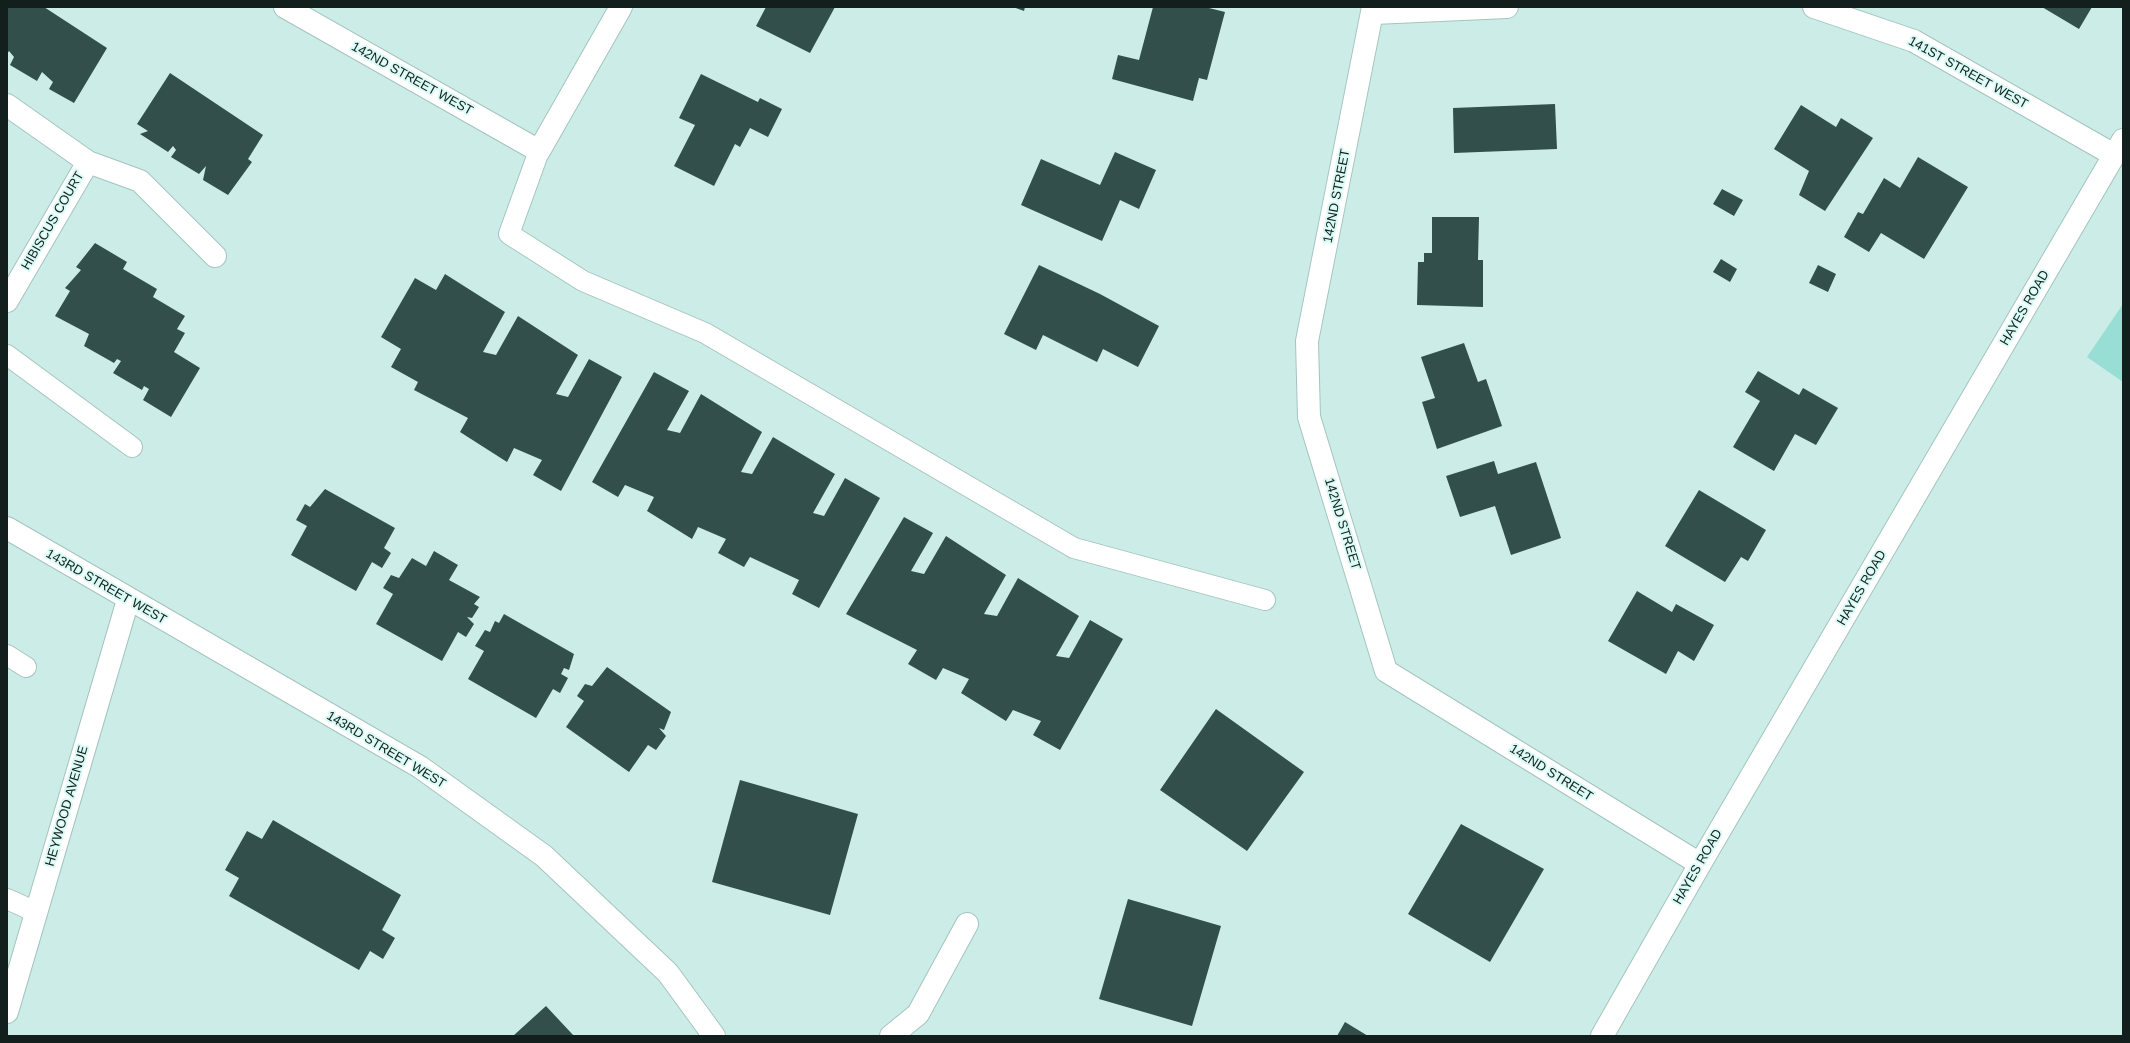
<!DOCTYPE html>
<style>
body{margin:0}
#map{position:relative;width:2130px;height:1043px;overflow:hidden;background:#ccede7;font-family:Helvetica,sans-serif}
canvas{display:block}
.frame{position:absolute;inset:0;border:8px solid #131f1d;pointer-events:none}
</style>
<div id="map">
<canvas width="2130" height="1043"></canvas>
<div class="frame"></div>
</div>
<script>
const ctx = document.querySelector('canvas').getContext('2d');
ctx.lineJoin = 'round';
function paint(path, color) {
  ctx.fillStyle = color;
  ctx.fill(path, 'evenodd');
}
function shape(rows) {
  const path = new Path2D();
  for (const r of rows) {
    path.moveTo(r[0], r[1]);
    for (let i = 2; i < r.length; i += 2) path.lineTo(r[i], r[i + 1]);
  }
  return path;
}
function trace(path, color, width, dash) {
  ctx.strokeStyle = color;
  ctx.lineWidth = width;
  ctx.lineCap = dash ? 'butt' : 'round';
  ctx.setLineDash(dash || []);
  ctx.stroke(path);
}
function drawText(font, color, halo, rows, align = 'center') {
  ctx.font = font + ' Helvetica,sans-serif';
  ctx.lineWidth = 4;
  ctx.setLineDash([]);
  ctx.textBaseline = 'middle';
  ctx.strokeStyle = halo;
  ctx.fillStyle = color;
  for (const [text, x, y, turn = 0] of rows) {
    ctx.save();
    ctx.translate(x, y);
    ctx.rotate((+turn || 0) * Math.PI / 180);
    ctx.textAlign = isNaN(turn) ? turn : align;
    if (halo) ctx.strokeText(text, 0, 0);
    ctx.fillText(text, 0, 0);
    ctx.restore();
  }
}
const green = shape([
 [2123,304,2123,382,2087,357]
]);
const building = shape([
 [7,7,44,7,107,48,74,103,49,89,53,82,42,72,37,81,10,65,14,57,9,51,7,54],
 [766,7,835,7,810,53,756,26],
 [1013,7,1025,7,1024,11],
 [1153,7,1205,7,1225,12,1207,80,1199,78,1193,101,1112,79,1118,55,1139,60],
 [2042,7,2092,7,2079,29],
 [170,73,263,135,248,159,252,162,228,195,203,180,206,166,199,174,171,157,176,150,173,146,168,152,140,134,148,131,137,124],
 [701,74,758,102,760,98,782,109,768,137,750,128,740,147,735,144,714,186,674,166,695,125,679,118],
 [1555,104,1557,149,1454,153,1453,108],
 [1801,105,1836,127,1841,118,1873,138,1825,211,1799,195,1809,171,1774,149],
 [1115,152,1156,170,1139,209,1120,200,1102,241,1021,205,1041,159,1100,185],
 [1918,157,1968,187,1924,259,1881,233,1869,252,1844,237,1858,212,1863,214,1884,178,1900,188],
 [1722,189,1743,200,1734,216,1713,204],
 [1432,217,1479,217,1478,260,1483,260,1483,307,1417,305,1418,262,1424,262,1424,253,1432,253],
 [95,243,127,262,123,269,157,289,153,297,185,316,177,329,185,333,174,352,200,368,171,417,143,400,149,389,144,386,142,390,113,373,121,361,117,359,114,363,84,346,89,334,55,316,70,291,65,288,81,270,76,267],
 [1721,259,1737,269,1730,282,1713,272],
 [1039,265,1100,294,1159,326,1138,367,1103,349,1097,362,1043,335,1036,350,1004,334],
 [1818,265,1836,274,1828,292,1809,283],
 [445,274,505,312,483,352,496,355,518,316,578,355,556,394,568,397,589,359,622,377,561,491,533,475,542,460,514,448,507,462,460,432,468,418,414,390,418,382,391,367,401,349,381,337,415,278,436,290],
 [1464,343,1478,382,1486,379,1502,426,1437,449,1422,402,1435,398,1421,357],
 [1758,371,1799,395,1803,388,1838,408,1816,445,1795,434,1774,471,1733,447,1760,401,1745,392],
 [654,372,689,391,667,430,680,433,701,394,762,432,741,472,752,474,773,437,835,474,813,513,824,516,845,478,880,498,819,608,792,594,799,580,750,557,744,567,718,553,726,539,698,527,692,539,647,511,654,497,625,485,618,497,592,482],
 [1494,461,1498,474,1536,462,1561,538,1511,555,1495,506,1460,517,1446,476],
 [325,489,395,528,384,548,391,553,382,568,372,562,356,591,291,555,307,526,296,520,305,504,310,507],
 [1699,490,1766,530,1748,561,1741,557,1725,582,1665,546],
 [904,517,933,533,911,571,924,574,946,536,1006,575,984,614,997,616,1018,578,1079,616,1056,656,1069,658,1090,620,1123,639,1060,750,1033,735,1041,721,1013,710,1006,721,961,693,969,679,943,668,936,680,908,664,917,650,846,614],
 [434,551,458,565,449,580,480,597,474,604,479,607,472,618,467,617,474,624,466,637,458,632,442,661,376,624,393,594,383,588,391,575,399,578,412,558,426,566],
 [1637,591,1672,612,1676,604,1714,625,1694,661,1678,651,1666,674,1608,641],
 [504,614,574,654,569,670,564,668,561,674,568,678,560,693,553,689,536,718,468,679,484,651,475,646,485,630,490,632,495,621,499,623],
 [607,667,671,712,664,730,659,728,666,736,656,750,648,745,629,772,566,727,584,701,577,696,585,684,592,686],
 [1216,709,1304,772,1247,851,1160,790],
 [740,780,858,814,830,915,712,882],
 [273,820,401,895,382,930,395,938,383,959,370,951,359,970,229,896,239,878,225,870,247,831,262,839],
 [1461,824,1544,869,1490,962,1408,914],
 [1128,899,1221,926,1192,1026,1099,999],
 [546,1006,574,1036,513,1036],
 [1345,1022,1368,1036,1337,1036]
]);
const lane = shape([
 [539,151,509,234,583,281,705,333,1074,548,1265,600],
 [7,355,132,447],
 [7,655,26,667],
 [7,899,36,912]
]);
const street = shape([
 [285,7,539,151,621,7],
 [1373,7,1307,341,1309,417,1386,671,1700,864],
 [1814,7,1914,41,2114,155],
 [1374,13,1507,7],
 [7,105,88,162,140,181,215,256],
 [7,301,88,162],
 [7,528,420,767,544,856,668,973,714,1036],
 [7,1012,128,600],
 [891,1036,918,1014,967,924]
]);
const secondary = shape([
 [1602,1036,1700,864,2123,140]
]);
const streetNames = [
 ["141ST STREET WEST",1968,73,29],
 ["142ND STREET WEST",412,79,29],
 ["142ND STREET",1337,196,-79],
 ["HIBISCUS COURT",53,221,-60],
 ["HAYES ROAD",2025,308,-60],
 ["142ND STREET",1342,524,73],
 ["143RD STREET WEST",106,587,30],
 ["HAYES ROAD",1862,588,-60],
 ["143RD STREET WEST",386,750,31],
 ["142ND STREET",1551,773,32],
 ["HEYWOOD AVENUE",67,806,-74],
 ["HAYES ROAD",1698,867,-60]
];
paint(green, '#98ded4');
paint(building, '#324f4b');
trace(lane, '#a4c4bf', 22);
trace(street, '#a4c4bf', 24);
trace(secondary, '#a4c4bf', 24);
trace(lane, '#fff', 20);
trace(street, '#fff', 22);
trace(secondary, '#fff', 22);
drawText('13px', '#131f1d', '#d9faf5', streetNames);
</script>
